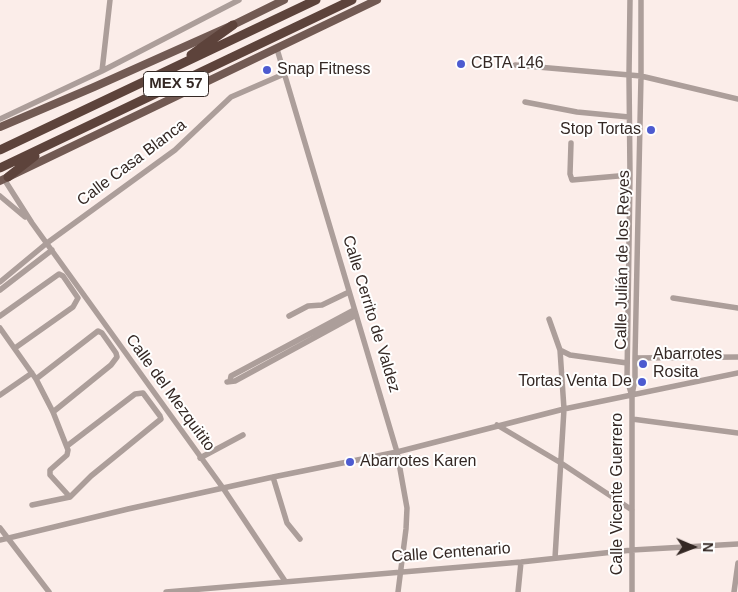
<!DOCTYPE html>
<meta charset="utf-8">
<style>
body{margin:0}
#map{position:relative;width:738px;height:592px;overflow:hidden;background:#fbede9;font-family:Arial,sans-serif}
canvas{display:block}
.north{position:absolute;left:668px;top:522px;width:50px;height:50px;-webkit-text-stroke:4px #fff;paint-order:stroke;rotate:91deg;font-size:14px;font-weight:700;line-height:20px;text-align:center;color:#342824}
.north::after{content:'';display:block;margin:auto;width:18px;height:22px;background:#342824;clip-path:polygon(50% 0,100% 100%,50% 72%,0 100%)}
</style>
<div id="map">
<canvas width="738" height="592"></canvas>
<div class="north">N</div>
</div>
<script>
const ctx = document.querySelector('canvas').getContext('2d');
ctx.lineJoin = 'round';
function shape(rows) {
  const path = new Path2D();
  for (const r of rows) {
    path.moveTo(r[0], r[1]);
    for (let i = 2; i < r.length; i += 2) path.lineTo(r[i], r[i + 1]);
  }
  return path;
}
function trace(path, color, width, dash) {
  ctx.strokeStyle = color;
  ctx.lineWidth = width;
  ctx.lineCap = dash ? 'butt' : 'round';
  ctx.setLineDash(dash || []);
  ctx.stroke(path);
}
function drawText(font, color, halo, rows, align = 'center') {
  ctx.font = font + ' Arial,sans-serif';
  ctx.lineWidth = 4;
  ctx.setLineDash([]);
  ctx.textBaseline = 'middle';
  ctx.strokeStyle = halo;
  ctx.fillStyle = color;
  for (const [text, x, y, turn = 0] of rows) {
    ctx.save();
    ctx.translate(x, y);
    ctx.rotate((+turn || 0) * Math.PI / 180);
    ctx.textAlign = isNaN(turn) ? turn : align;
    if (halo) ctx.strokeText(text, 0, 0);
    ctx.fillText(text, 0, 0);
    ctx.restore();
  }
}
const minor = shape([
 [630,0,629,75,630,175,627,379,631,393],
 [277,49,397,452,407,508,406,529,398,592],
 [515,65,641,76,738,99],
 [102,71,110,0],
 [525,102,577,112,629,117],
 [0,119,102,71,239,0],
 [571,143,570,174,572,180,630,175],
 [4,179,32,223,223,488,285,581],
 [0,196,25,217],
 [0,282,47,243,175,150,231,97,284,74],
 [0,290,52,250],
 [673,298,738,308],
 [0,316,59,274,63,276,78,298,73,307,15,348],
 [289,316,308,306,322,305,349,292],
 [549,319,560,350,564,409,555,558],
 [0,328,36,379,53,412,68,450,67,455,50,470,50,475,70,497],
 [560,350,570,355,627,363],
 [635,358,738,357],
 [36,379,98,331,102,333,116,353,117,357,111,365,53,412],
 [230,381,231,376,354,310],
 [227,382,235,381,356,315],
 [0,395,32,373],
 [632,419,738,433],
 [497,425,561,463,632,510],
 [200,458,243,435],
 [273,477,287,523,300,539],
 [32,505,70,497,91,476,156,423,161,419,160,416,143,393,135,394,67,446],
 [0,528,49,592],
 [0,540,128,509,273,477,397,452,564,409,738,373],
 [166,592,521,562,632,550,738,544],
 [518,592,521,562],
 [632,592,632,395,635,379,635,358,641,76,641,0],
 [734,592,738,563]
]);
const major = shape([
 [0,127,94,87,233,25,284,0],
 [0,181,377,0]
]);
const highway = shape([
 [191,55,233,25],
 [0,150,316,0],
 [0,168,352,0],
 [8,177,35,156]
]);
const markers = [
 [461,64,5,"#4d5bd0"],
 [267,70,5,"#4d5bd0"],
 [651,130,5,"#4d5bd0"],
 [643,364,5,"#4d5bd0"],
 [642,382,5,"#4d5bd0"],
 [350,462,5,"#4d5bd0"]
];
const shields = [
 [176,84,65]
];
const shieldNames = [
 ["MEX 57",176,84]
];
const poiNames = [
 ["CBTA 146",471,64],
 ["Snap Fitness",277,70],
 ["Stop Tortas",641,130,"right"],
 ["Abarrotes",653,355],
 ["Rosita",653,373],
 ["Tortas Venta De",632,382,"right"],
 ["Abarrotes Karen",360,462]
];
const streetNames = [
 ["Calle Casa Blanca",132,163,-37],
 ["Calle Julián de los Reyes",623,260,-89],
 ["Calle Cerrito de Valdez",371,314,73],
 ["Calle del Mezquitito",170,393,54],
 ["Calle Vicente Guerrero",618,494,-90],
 ["Calle Centenario",451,553,-4]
];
trace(minor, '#ac9e9a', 5.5);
trace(major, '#725a53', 8);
trace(highway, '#5d433b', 9);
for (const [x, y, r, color] of markers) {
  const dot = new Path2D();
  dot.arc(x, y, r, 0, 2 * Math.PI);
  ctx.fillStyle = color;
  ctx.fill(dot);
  trace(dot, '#fff', 2);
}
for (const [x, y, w] of shields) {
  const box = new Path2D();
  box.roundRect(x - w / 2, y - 12.5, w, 25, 4);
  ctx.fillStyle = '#fff';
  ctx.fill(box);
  trace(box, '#342824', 1);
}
drawText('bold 15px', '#342824', null, shieldNames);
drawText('16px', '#342824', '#fff', poiNames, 'left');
drawText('16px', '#342824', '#fff', streetNames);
</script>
